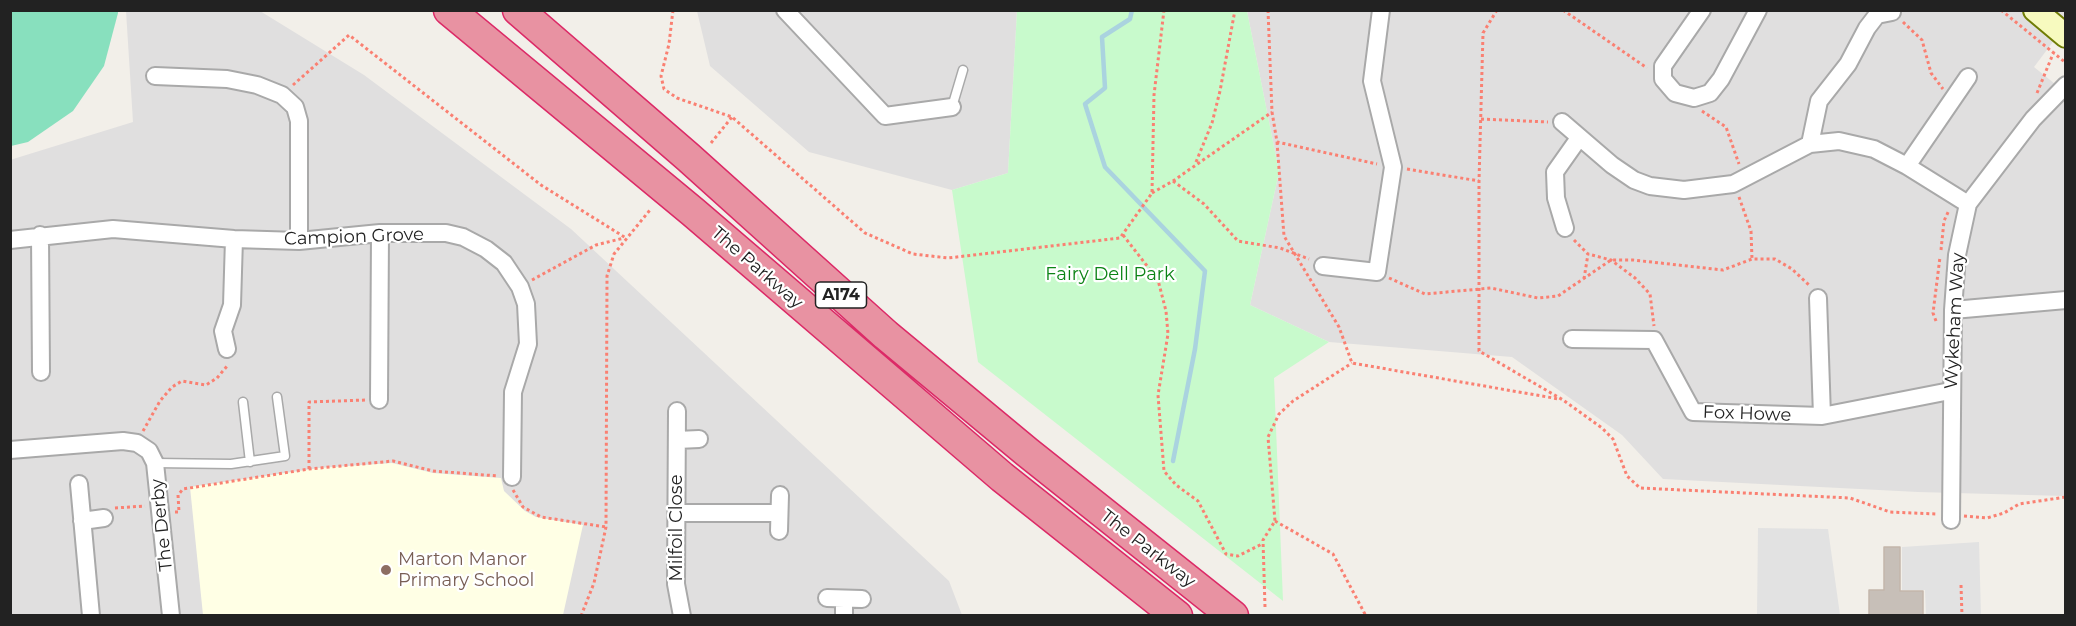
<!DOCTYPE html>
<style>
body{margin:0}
#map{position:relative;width:2076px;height:626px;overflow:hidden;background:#f2efe9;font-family:Montserrat,sans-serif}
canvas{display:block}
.frame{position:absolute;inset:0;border:12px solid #222;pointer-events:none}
</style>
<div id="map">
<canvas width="2076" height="626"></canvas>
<div class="frame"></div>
</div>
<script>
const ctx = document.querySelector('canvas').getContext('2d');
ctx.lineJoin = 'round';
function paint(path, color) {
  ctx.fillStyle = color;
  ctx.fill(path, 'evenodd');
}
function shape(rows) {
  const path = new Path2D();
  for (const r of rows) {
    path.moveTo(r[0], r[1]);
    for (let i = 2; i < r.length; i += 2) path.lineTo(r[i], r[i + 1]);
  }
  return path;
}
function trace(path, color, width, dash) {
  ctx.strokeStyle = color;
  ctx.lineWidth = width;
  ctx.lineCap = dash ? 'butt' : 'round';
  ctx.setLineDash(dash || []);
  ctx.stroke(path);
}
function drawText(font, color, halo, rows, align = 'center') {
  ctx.font = font + ' Montserrat,sans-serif';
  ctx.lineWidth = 4.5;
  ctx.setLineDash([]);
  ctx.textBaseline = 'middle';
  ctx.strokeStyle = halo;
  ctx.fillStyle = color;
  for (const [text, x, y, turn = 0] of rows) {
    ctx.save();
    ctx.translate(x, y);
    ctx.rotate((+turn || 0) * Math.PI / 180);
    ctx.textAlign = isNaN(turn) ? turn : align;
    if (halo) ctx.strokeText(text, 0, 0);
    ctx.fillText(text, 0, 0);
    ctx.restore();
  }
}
const residential = shape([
 [126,11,260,11,364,75,571,229,949,581,962,615,11,615,10,160,133,122],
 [697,11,1017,11,1008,173,952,190,809,152,710,66],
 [1247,11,2065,11,2065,26,2034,67,2065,92,2065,496,1918,492,1663,479,1622,435,1512,357,1329,342,1250,305,1279,172]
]);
const education = shape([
 [392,463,433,473,501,478,504,491,525,511,536,517,583,525,563,615,203,615,190,487,319,468]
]);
const park = shape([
 [1017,11,1247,11,1279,172,1250,305,1329,342,1274,378,1283,601,978,362,952,190,1008,173]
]);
const pitch = shape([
 [11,10,118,10,118,13,104,66,73,111,28,142,11,146]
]);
const parking = shape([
 [1758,528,1828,529,1840,615,1757,615],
 [1979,542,1981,615,1926,615,1925,590,1902,590,1902,547]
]);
const stream = shape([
 [1132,10,1130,19,1102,37,1105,88,1085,104,1105,167,1205,271,1195,349,1173,461]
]);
const building = shape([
 [1884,547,1900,547,1900,591,1923,591,1923,615,1869,615,1869,590,1884,590,1884,547]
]);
const path = shape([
 [673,10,669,44,661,76,664,89,677,98,732,117,865,233,913,254,948,258,1120,238,1152,193,1154,95,1164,10],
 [1268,10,1272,112,1277,142,1377,164],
 [1497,10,1483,33,1479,181,1479,351,1563,400,1602,428,1613,439,1627,476,1640,488,1850,498,1890,512,1937,514],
 [1563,10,1647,68],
 [2001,10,2066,63],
 [1903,22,1922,40,1931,73,1943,89],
 [293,85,349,35,541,185,626,238],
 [2037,93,2055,49],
 [1702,111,1726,127,1739,164],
 [1481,119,1548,122],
 [1277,142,1284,236,1339,327,1352,363,1559,399],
 [711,143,732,117],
 [1196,162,1212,123,1220,91,1235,10],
 [1407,169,1479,181],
 [1173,181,1204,204,1238,241,1280,248,1309,259],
 [1152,193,1173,181,1272,112],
 [1739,197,1751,231,1752,259],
 [1123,235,1158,280,1166,311,1168,334,1158,395,1164,471,1176,485,1198,501,1226,554,1238,556,1262,544],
 [1574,240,1588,254,1611,260,1635,278,1650,294,1654,326],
 [1941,250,1944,221,1949,210],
 [1389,278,1425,294,1491,288,1538,298,1558,296,1611,260,1633,260,1723,270,1752,259,1775,259,1792,269,1810,286],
 [1584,279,1588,254],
 [532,280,596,245,624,238],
 [1936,321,1933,313,1940,257],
 [143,431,160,401,172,387,182,381,206,385,217,378,228,365],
 [309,469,309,402,366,400],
 [513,490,523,507,541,517,606,527],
 [115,508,145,506],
 [175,512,179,512,178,495,183,489,309,469,393,461,433,471,498,476],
 [1964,516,1987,518,2004,513,2019,504,2066,497],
 [1275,521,1333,554,1366,616],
 [1961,585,1962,616],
 [1265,607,1263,540,1275,521,1268,437,1279,414,1293,401,1352,363],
 [581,616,594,583,606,527,607,276,614,254,650,210]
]);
const lane = shape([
 [952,107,963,70],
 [243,402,250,462],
 [155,463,231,464,285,456,277,397]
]);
const street = shape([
 [785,10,885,116,952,107],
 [1702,10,1663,66,1663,79,1675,93,1694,98,1710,93,1721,79,1758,10],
 [155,76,227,79,257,85,282,95,295,107,299,121,299,241],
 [1562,122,1612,165,1634,180,1650,186,1684,190,1733,184,1810,144,1839,141,1874,149,1907,166,1968,204],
 [1810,144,1819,101,1848,64,1867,28,1877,15,1892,12],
 [1907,166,1968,77],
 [1565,228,1556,198,1555,172,1579,138],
 [40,235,41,372],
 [10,240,113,229,234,239,299,241,380,233,446,233,463,237,486,249,504,263,520,287,526,304,528,344,513,392,512,477],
 [1323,266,1377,272,1393,167,1372,81,1381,10],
 [1818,298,1822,416],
 [1953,310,2066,300],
 [1572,339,1654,340,1693,412,1822,416,1950,391],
 [227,349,223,331,232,305,234,239],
 [379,400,380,233],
 [677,411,676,584,682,616],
 [677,440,699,439],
 [10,450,123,441,137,443,149,451,155,463,171,616],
 [79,484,91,616],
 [677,513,779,513],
 [1951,520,1953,310,1957,255,1968,204,2033,119,2066,85],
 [82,521,104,518],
 [779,531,780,495],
 [827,598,862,599],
 [844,616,844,599]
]);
const secondary = shape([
 [2035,10,2066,36]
]);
const highway = shape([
 [449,10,693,212,1002,477,1177,616],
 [518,10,688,157,886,335,1027,452,1233,616]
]);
const markers = [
 [386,570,6,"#8d6e63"]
];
const shields = [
 [841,295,51]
];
const shieldNames = [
 ["A174",841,295]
];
const streetNames = [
 ["Campion Grove",354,237,-2],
 ["The Parkway",757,268,41],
 ["Wykeham Way",1955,321,-87],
 ["Fox Howe",1747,414,2],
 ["The Derby",162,525,-96],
 ["Milfoil Close",677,528,-90],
 ["The Parkway",1148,549,38]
];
const parkNames = [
 ["Fairy Dell Park",1110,275]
];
const educationNames = [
 ["Marton Manor",398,560],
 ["Primary School",398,581]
];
paint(residential, '#e0dfdf');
paint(education, '#ffffe5');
paint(park, '#c8facc');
paint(pitch, '#88e0be');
paint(parking, '#e2e2e2');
trace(stream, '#aad3df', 4.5);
paint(building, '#c7bfb8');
trace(building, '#c4b6ab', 1.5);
trace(lane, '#a9a9a9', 11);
trace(street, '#a9a9a9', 20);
trace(secondary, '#707d05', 26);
trace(highway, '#dc2a67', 33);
trace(path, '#fa8072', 3, [3, 3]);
trace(lane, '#fff', 8);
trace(street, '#fff', 16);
trace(secondary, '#f7fabf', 22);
trace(highway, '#e892a2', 30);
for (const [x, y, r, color] of markers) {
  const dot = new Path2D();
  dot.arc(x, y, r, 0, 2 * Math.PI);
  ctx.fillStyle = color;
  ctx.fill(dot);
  trace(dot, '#fff', 2);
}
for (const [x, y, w] of shields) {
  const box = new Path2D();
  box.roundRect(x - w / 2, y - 13, w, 26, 4.5);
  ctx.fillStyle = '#fff';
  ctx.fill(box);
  trace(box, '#222', 1.5);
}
drawText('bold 16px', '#222', null, shieldNames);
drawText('18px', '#222', '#fff', streetNames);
drawText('18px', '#0c8416', '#fff', parkNames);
drawText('18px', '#785e54', '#fff', educationNames, 'left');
</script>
